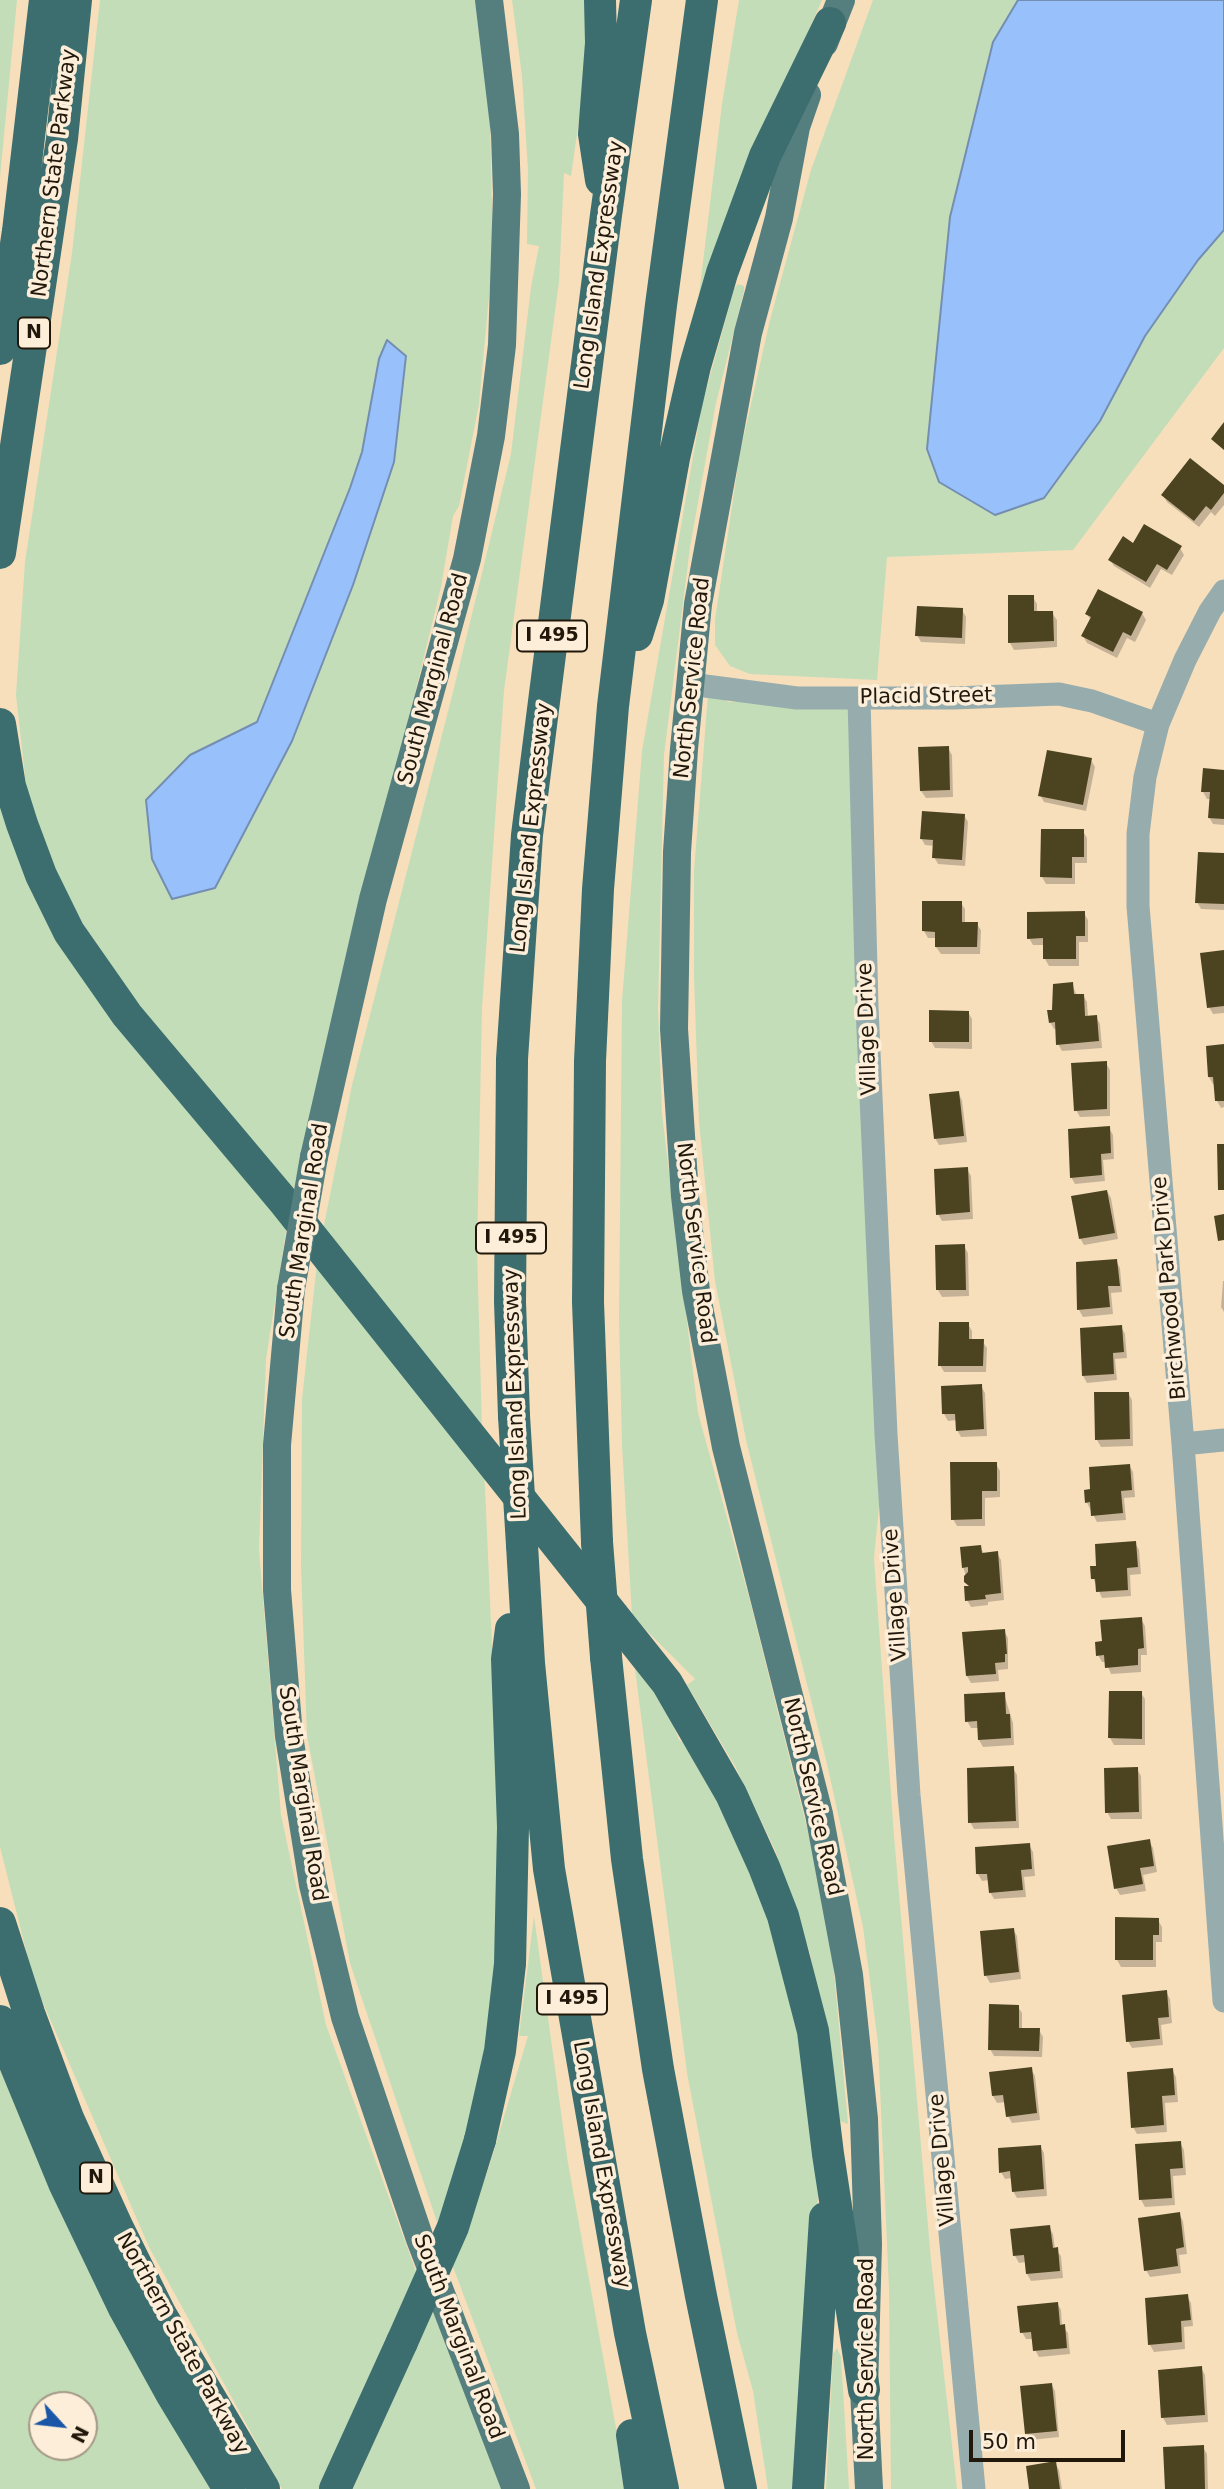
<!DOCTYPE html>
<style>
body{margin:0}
#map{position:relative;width:1224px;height:2489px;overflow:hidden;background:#f7dfbc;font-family:"DejaVu Sans",sans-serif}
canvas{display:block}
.north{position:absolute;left:28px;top:2391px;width:70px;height:70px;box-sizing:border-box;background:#fceed9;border:2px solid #a49887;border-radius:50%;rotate:117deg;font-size:19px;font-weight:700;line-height:28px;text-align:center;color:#21180b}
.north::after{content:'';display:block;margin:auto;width:24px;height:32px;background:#1a56a7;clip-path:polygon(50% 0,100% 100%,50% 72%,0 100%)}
.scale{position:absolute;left:969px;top:2430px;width:156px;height:32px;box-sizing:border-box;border:4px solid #21180b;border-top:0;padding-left:9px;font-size:21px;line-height:24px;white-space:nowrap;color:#21180b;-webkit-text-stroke:5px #fceed9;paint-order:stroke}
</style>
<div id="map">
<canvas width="1224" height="2489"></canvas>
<div class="north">N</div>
<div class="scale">50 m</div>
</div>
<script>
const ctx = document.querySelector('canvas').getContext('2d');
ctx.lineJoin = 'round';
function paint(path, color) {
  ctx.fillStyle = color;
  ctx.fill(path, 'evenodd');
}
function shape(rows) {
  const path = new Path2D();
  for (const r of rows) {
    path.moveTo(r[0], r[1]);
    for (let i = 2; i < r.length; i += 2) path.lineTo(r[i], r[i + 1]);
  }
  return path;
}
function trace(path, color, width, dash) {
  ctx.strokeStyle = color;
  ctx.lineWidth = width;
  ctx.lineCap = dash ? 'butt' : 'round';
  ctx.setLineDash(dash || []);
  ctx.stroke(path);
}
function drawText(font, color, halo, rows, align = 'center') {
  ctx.font = font + ' "DejaVu Sans",sans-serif';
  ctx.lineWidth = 7;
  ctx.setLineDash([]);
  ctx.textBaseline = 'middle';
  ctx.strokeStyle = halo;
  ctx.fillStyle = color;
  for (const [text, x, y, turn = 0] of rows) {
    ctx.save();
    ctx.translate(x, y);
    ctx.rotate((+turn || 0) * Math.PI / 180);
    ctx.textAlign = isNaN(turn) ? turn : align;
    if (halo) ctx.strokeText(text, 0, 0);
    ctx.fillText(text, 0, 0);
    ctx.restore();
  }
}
const green = shape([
 [0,0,17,0,0,177],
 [100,0,475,0,490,120,493,253,479,404,459,506,453,516,441,587,292,1196,117,984,65,897,27,794,16,695,25,562,72,253],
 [512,0,586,0,589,20,580,113,571,176,564,173,559,282,504,691,482,1008,477,1249,482,1429,323,1230,352,1085,453,692,511,454,531,287,539,246,527,244,528,170,522,76],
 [739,0,822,0,760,141,696,320,722,104],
 [873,0,1224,0,1224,348,1073,550,887,557,877,680,750,674,730,666,715,645,715,620,740,453,770,320,811,170],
 [738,284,744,286,744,291,716,403,690,547,664,755,658,1009,662,1114,698,1413,749,1597,810,1840,832,1951,848,2124,840,2121,810,1953,775,1850,735,1766,687,1685,695,1679,632,1616,622,1445,619,1319,622,1001,642,751,702,405,734,289],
 [709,682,728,702,859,698,886,1434,874,1558,894,1836,931,2260,957,2489,891,2489,889,2289,878,2043,863,1927,827,1764,746,1440,715,1281,699,1122,694,976,694,871],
 [0,777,28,880,287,1225,266,1359,259,1550,281,1815,326,2025,418,2277,321,2489,282,2489,149,2247,34,1982,0,1847],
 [317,1263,484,1466,501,1846,496,1989,475,2128,439,2228,350,1963,307,1735,301,1566,302,1399],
 [634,1661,668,1710,679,1740,700,1753,789,1969,812,2096,818,2196,799,2489,768,2489,753,2391,737,2333,687,2073],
 [534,1916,568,2163,627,2489,536,2489,452,2264,489,2167,528,2036,519,2036],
 [0,2045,215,2489,0,2489],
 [42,2405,84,2405,84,2447,42,2447],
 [434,2305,501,2489,353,2489,419,2339],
 [837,2348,841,2357,849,2489,826,2489,833,2354]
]);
const water = shape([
 [1018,0,1224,0,1224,230,1198,260,1145,336,1100,421,1044,498,995,515,939,482,927,449,950,217,993,42,1018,0],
 [387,340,406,356,394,462,353,585,292,741,215,888,172,899,152,859,146,800,190,755,257,722,350,488,362,452,379,359,387,340]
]);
const shadow = shape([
 [1224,487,1224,505,1215,516,1211,512,1199,527,1167,502,1163,495],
 [1134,545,1180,548,1184,555,1172,575,1161,569,1150,588,1114,566,1110,560],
 [1033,597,1037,604,1037,613,1052,613,1057,620,1057,647,1014,650,1010,643],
 [962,610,966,617,965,644,921,642,917,635],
 [1142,613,1146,620,1135,642,1127,638,1117,658,1087,643,1083,636,1091,621,1087,614],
 [948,748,952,755,953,797,926,798,921,791],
 [1091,760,1095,767,1086,811,1044,802,1040,795],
 [1224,772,1224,825,1213,824,1209,817,1211,799,1207,799,1203,792],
 [964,815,968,822,965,866,938,864,934,857,935,846,925,845,921,838],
 [1083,831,1087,838,1087,863,1075,863,1075,884,1046,884,1042,877],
 [1224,855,1224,910,1201,909,1197,902],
 [961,903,965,909,965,923,976,923,981,930,980,954,941,954,936,947,937,938,928,938,924,931],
 [1084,913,1088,920,1088,942,1079,942,1079,966,1049,966,1045,959,1045,945,1033,945,1029,938],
 [1224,951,1224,1013,1213,1014,1209,1007],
 [1072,984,1077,996,1083,995,1087,1002,1088,1018,1096,1017,1100,1024,1102,1048,1062,1051,1058,1044,1057,1029,1054,1029,1050,1022,1054,1011],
 [968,1012,972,1019,972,1049,935,1048,931,1041],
 [1224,1046,1224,1107,1221,1108,1217,1101,1216,1084,1213,1084,1209,1077],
 [1106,1063,1110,1070,1110,1116,1080,1117,1076,1110],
 [958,1093,962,1100,967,1142,939,1145,935,1138],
 [1109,1128,1113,1135,1114,1159,1103,1160,1105,1181,1075,1184,1071,1177],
 [967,1169,971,1176,973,1219,942,1221,938,1214],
 [1107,1191,1111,1198,1118,1239,1084,1245,1080,1238],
 [964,1246,968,1253,969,1296,942,1297,938,1290],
 [1116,1261,1120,1268,1122,1292,1111,1293,1113,1314,1083,1317,1079,1310],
 [1223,1281,1224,1281,1224,1312,1221,1307],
 [968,1324,972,1331,972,1341,982,1341,987,1348,986,1372,944,1372,940,1365],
 [1121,1327,1125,1334,1127,1358,1115,1359,1117,1380,1087,1383,1083,1376],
 [981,1386,985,1393,987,1436,961,1437,957,1430,957,1420,948,1421,944,1414],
 [1128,1393,1132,1400,1133,1446,1101,1447,1097,1440],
 [996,1464,1000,1471,1000,1497,985,1498,985,1526,957,1526,953,1519],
 [1129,1465,1133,1472,1135,1497,1124,1498,1126,1520,1097,1522,1087,1503,1092,1490],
 [1135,1543,1139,1550,1141,1574,1130,1575,1131,1596,1102,1598,1093,1578,1097,1567],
 [980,1547,985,1555,997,1553,1001,1560,1004,1600,988,1602,988,1605,971,1607,967,1600,970,1588,963,1567],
 [1141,1619,1145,1626,1147,1655,1141,1655,1141,1672,1111,1674,1106,1662,1102,1662,1098,1655,1104,1643],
 [1004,1631,1008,1638,1008,1669,998,1670,999,1681,971,1683,967,1676],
 [1141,1693,1145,1699,1145,1745,1114,1745,1110,1738],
 [1004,1694,1013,1723,1014,1745,983,1747,979,1740,979,1728,971,1728,967,1721],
 [1013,1768,1017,1775,1019,1828,974,1829,970,1822],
 [1137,1769,1141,1776,1142,1819,1111,1819,1107,1812],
 [1149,1841,1153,1848,1157,1872,1143,1875,1146,1891,1120,1895,1116,1888],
 [1029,1845,1033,1852,1035,1876,1024,1877,1026,1897,994,1899,990,1892,989,1880,982,1881,978,1874],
 [1158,1920,1162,1927,1162,1942,1156,1942,1156,1967,1121,1967,1117,1960],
 [1013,1929,1017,1936,1021,1979,990,1983,986,1976,982,1933],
 [1166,1992,1170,1999,1172,2023,1161,2025,1163,2045,1132,2048,1128,2041],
 [1018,2007,1022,2013,1022,2030,1039,2030,1043,2037,1042,2057,994,2056,990,2049],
 [1031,2069,1035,2076,1040,2120,1012,2123,1008,2116,1006,2102,997,2103,993,2096],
 [1172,2070,1176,2077,1178,2102,1165,2103,1167,2132,1137,2134,1133,2127],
 [1180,2143,1184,2150,1186,2175,1173,2176,1175,2205,1145,2207,1141,2200,1137,2146],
 [1040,2146,1044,2153,1047,2196,1017,2198,1013,2191,1012,2178,1005,2179,1001,2172],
 [1179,2214,1183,2221,1187,2254,1179,2255,1181,2273,1150,2277,1146,2270],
 [1049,2227,1053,2234,1055,2249,1061,2256,1063,2278,1031,2281,1027,2274,1026,2262,1019,2263,1015,2256],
 [1187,2296,1191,2303,1193,2326,1184,2327,1185,2349,1154,2352,1150,2345],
 [1057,2303,1061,2310,1062,2326,1068,2333,1070,2354,1039,2357,1035,2350,1034,2339,1026,2339,1022,2332],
 [1201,2368,1205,2375,1208,2422,1167,2425,1163,2418],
 [1051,2384,1055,2391,1059,2437,1031,2440,1027,2433],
 [1203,2447,1207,2454,1208,2489,1167,2489],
 [1055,2463,1059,2470,1062,2489,1031,2489]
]);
const building = shape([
 [1224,422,1224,450,1211,439],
 [1190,458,1224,485,1224,493,1211,510,1206,506,1194,521,1161,495],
 [1144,524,1182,546,1167,570,1157,564,1146,582,1108,560,1123,536,1133,543],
 [1098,589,1143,612,1131,636,1123,632,1113,652,1081,636,1091,617,1085,614],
 [1008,595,1034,595,1034,611,1053,611,1054,641,1008,643],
 [917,606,963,608,962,638,915,636],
 [949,746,950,790,920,791,918,747],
 [1047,750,1092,758,1083,805,1038,796],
 [1203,768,1224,770,1224,819,1208,818,1210,792,1201,792],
 [922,811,965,814,962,860,932,858,933,840,920,839],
 [1041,829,1084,829,1084,857,1072,857,1072,878,1040,877],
 [1198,852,1224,853,1224,904,1195,903],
 [922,901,962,901,962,922,978,922,977,947,935,947,935,932,922,931],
 [1085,911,1085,936,1076,936,1076,959,1043,959,1043,938,1027,939,1027,912],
 [1224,950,1224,1006,1207,1008,1200,953],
 [1073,982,1074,994,1084,994,1085,1016,1097,1015,1099,1041,1056,1045,1055,1022,1049,1023,1047,1010,1052,1010,1053,984],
 [929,1010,969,1011,969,1042,929,1042],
 [1224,1044,1224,1101,1215,1101,1213,1077,1208,1077,1206,1046],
 [1107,1061,1107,1109,1074,1111,1071,1063],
 [959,1091,964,1136,934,1139,929,1094],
 [1110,1126,1111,1153,1101,1154,1102,1175,1070,1178,1068,1129],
 [1217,1144,1224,1144,1224,1190,1218,1190],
 [968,1167,970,1212,936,1215,934,1169],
 [1107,1190,1115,1233,1079,1239,1071,1196],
 [1224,1214,1224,1240,1218,1241,1214,1216],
 [965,1244,966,1290,936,1290,935,1245],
 [1117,1259,1120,1286,1108,1286,1110,1307,1077,1310,1076,1262],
 [939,1322,969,1322,969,1339,984,1339,983,1366,938,1366],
 [1122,1325,1124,1352,1113,1353,1114,1374,1082,1376,1080,1328],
 [982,1384,984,1429,956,1431,955,1414,942,1414,941,1386],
 [1094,1392,1129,1392,1130,1439,1095,1440],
 [950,1462,997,1462,997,1491,982,1491,982,1519,951,1520],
 [1130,1464,1132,1490,1121,1491,1123,1513,1091,1516,1090,1502,1085,1503,1084,1490,1090,1489,1089,1467],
 [1136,1541,1138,1567,1127,1568,1128,1590,1096,1592,1095,1579,1091,1579,1090,1566,1096,1566,1095,1544],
 [981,1545,982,1553,998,1551,1001,1593,985,1595,986,1599,965,1601,964,1586,969,1586,964,1582,964,1576,968,1572,968,1567,962,1568,960,1547],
 [1142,1617,1144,1648,1138,1649,1138,1665,1105,1668,1104,1655,1096,1656,1095,1642,1102,1641,1100,1620],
 [1005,1629,1007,1654,1005,1654,1005,1662,995,1663,996,1674,966,1676,962,1632],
 [1109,1691,1142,1691,1142,1739,1108,1738],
 [1005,1692,1006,1714,1010,1714,1011,1738,978,1740,977,1721,965,1722,964,1694],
 [1014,1766,1016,1821,968,1823,967,1768],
 [1138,1767,1139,1812,1105,1813,1104,1768],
 [1150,1839,1154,1866,1140,1868,1143,1884,1114,1889,1107,1846],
 [1030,1843,1032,1869,1021,1870,1023,1890,989,1893,987,1874,976,1874,975,1847],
 [1115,1917,1159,1918,1159,1935,1153,1935,1153,1960,1115,1960],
 [1014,1928,1019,1972,984,1976,980,1931],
 [1167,1990,1169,2017,1158,2018,1160,2039,1126,2042,1122,1995],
 [989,2004,1019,2005,1019,2028,1040,2028,1039,2051,988,2050],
 [1032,2067,1037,2113,1006,2117,1003,2095,992,2096,989,2072],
 [1173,2068,1175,2095,1162,2096,1164,2125,1131,2128,1127,2072],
 [1181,2141,1183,2168,1170,2169,1172,2198,1139,2200,1135,2144],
 [1041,2145,1044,2189,1012,2192,1010,2171,999,2173,998,2148],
 [1180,2212,1184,2247,1176,2249,1178,2266,1144,2271,1138,2218],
 [1050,2225,1053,2248,1058,2247,1060,2271,1026,2274,1024,2255,1013,2256,1010,2229],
 [1188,2294,1191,2320,1181,2321,1182,2342,1148,2345,1145,2298],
 [1058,2302,1060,2325,1065,2324,1067,2348,1033,2351,1031,2332,1020,2333,1017,2306],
 [1202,2366,1205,2415,1161,2418,1158,2370],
 [1052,2383,1057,2431,1025,2434,1020,2386],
 [1204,2445,1205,2489,1165,2489,1163,2447],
 [1056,2461,1060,2489,1029,2489,1026,2466]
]);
const minor = shape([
 [1224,591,1210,611,1185,660,1158,724,1145,777,1138,834,1138,906,1183,1444,1224,2001],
 [690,684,797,698,953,698,1059,694,1092,701,1158,724],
 [859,698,867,1007,886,1434,909,1795,974,2489],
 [1183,1444,1224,1440]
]);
const major = shape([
 [824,43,841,0],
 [807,95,796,127,779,218,748,333,698,604,684,749,677,852,674,1029,685,1196,696,1291,726,1447,819,1814,849,1975,864,2119,868,2244,864,2390,869,2489],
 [314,1157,373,899,467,559,491,436,502,345,507,194,505,134,489,0],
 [291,1289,277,1445,277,1590,289,1736,313,1885,345,2017,420,2239,516,2489]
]);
const highway = shape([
 [600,0,601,43,594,134,601,180],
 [0,349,18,231,45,0],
 [0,553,62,139,76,0],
 [637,635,648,600,674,458,695,366,722,273,765,156,830,23],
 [0,724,10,786,22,824,41,875,69,932,127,1015,285,1203,667,1683,731,1794,764,1867,783,1916,813,2031,828,2154,864,2390],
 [514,1416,510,1302,512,1059,527,835,606,215,636,0],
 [597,1542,588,1302,590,1061,598,889,613,706,661,305,702,0],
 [522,1545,529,1663,549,1869,630,2333,663,2489],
 [606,1657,627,1859,658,2069,701,2296,741,2489],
 [0,1923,29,2013,68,2118,117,2226,161,2315,264,2489],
 [0,2021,15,2064,64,2183,124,2308,172,2395,229,2489],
 [480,2140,500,2051,510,1964,513,1827,507,1659,511,1629],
 [632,2435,640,2489],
 [335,2489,402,2342],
 [808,2489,825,2218]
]);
const majorBridge = shape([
 [291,1289,314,1157]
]);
const highwayBridge = shape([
 [514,1416,522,1545],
 [597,1542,606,1657],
 [402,2342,453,2227,480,2140]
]);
const shields = [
 [34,333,32],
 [552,636,70],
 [511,1238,70],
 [572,1999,70],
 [96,2178,32]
];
const shieldNames = [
 ["N",34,333],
 ["I 495",552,636],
 ["I 495",511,1238],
 ["I 495",572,1999],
 ["N",96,2178]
];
const streetNames = [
 ["Northern State Parkway",55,173,-83],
 ["Long Island Expressway",600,265,-82],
 ["North Service Road",693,678,-84],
 ["South Marginal Road",434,679,-75],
 ["Placid Street",926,697,-1],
 ["Long Island Expressway",532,828,-84],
 ["Village Drive",868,1029,-92],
 ["South Marginal Road",305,1231,-81],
 ["North Service Road",695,1243,83],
 ["Birchwood Park Drive",1170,1288,-95],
 ["Long Island Expressway",516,1394,-92],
 ["Village Drive",896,1595,-94],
 ["South Marginal Road",302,1794,81],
 ["North Service Road",812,1797,77],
 ["Village Drive",943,2160,-95],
 ["Long Island Expressway",601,2165,80],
 ["South Marginal Road",458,2337,69],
 ["Northern State Parkway",182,2344,61],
 ["North Service Road",868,2359,-90]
];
paint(green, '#c3ddb9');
paint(water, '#98c0fa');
trace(water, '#748eb2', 2);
paint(shadow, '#0003');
paint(building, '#4c4421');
trace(minor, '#97acad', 23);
trace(major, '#557e7f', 28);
trace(highway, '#3c6e6f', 32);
trace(majorBridge, '#557e7f', 28);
trace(highwayBridge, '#3c6e6f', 32);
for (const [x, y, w] of shields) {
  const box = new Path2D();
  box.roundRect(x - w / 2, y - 15.5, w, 31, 5);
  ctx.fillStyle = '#fceed9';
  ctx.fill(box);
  trace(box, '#21180b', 2);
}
drawText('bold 19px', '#21180b', null, shieldNames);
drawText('21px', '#21180b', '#fceed9', streetNames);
</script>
